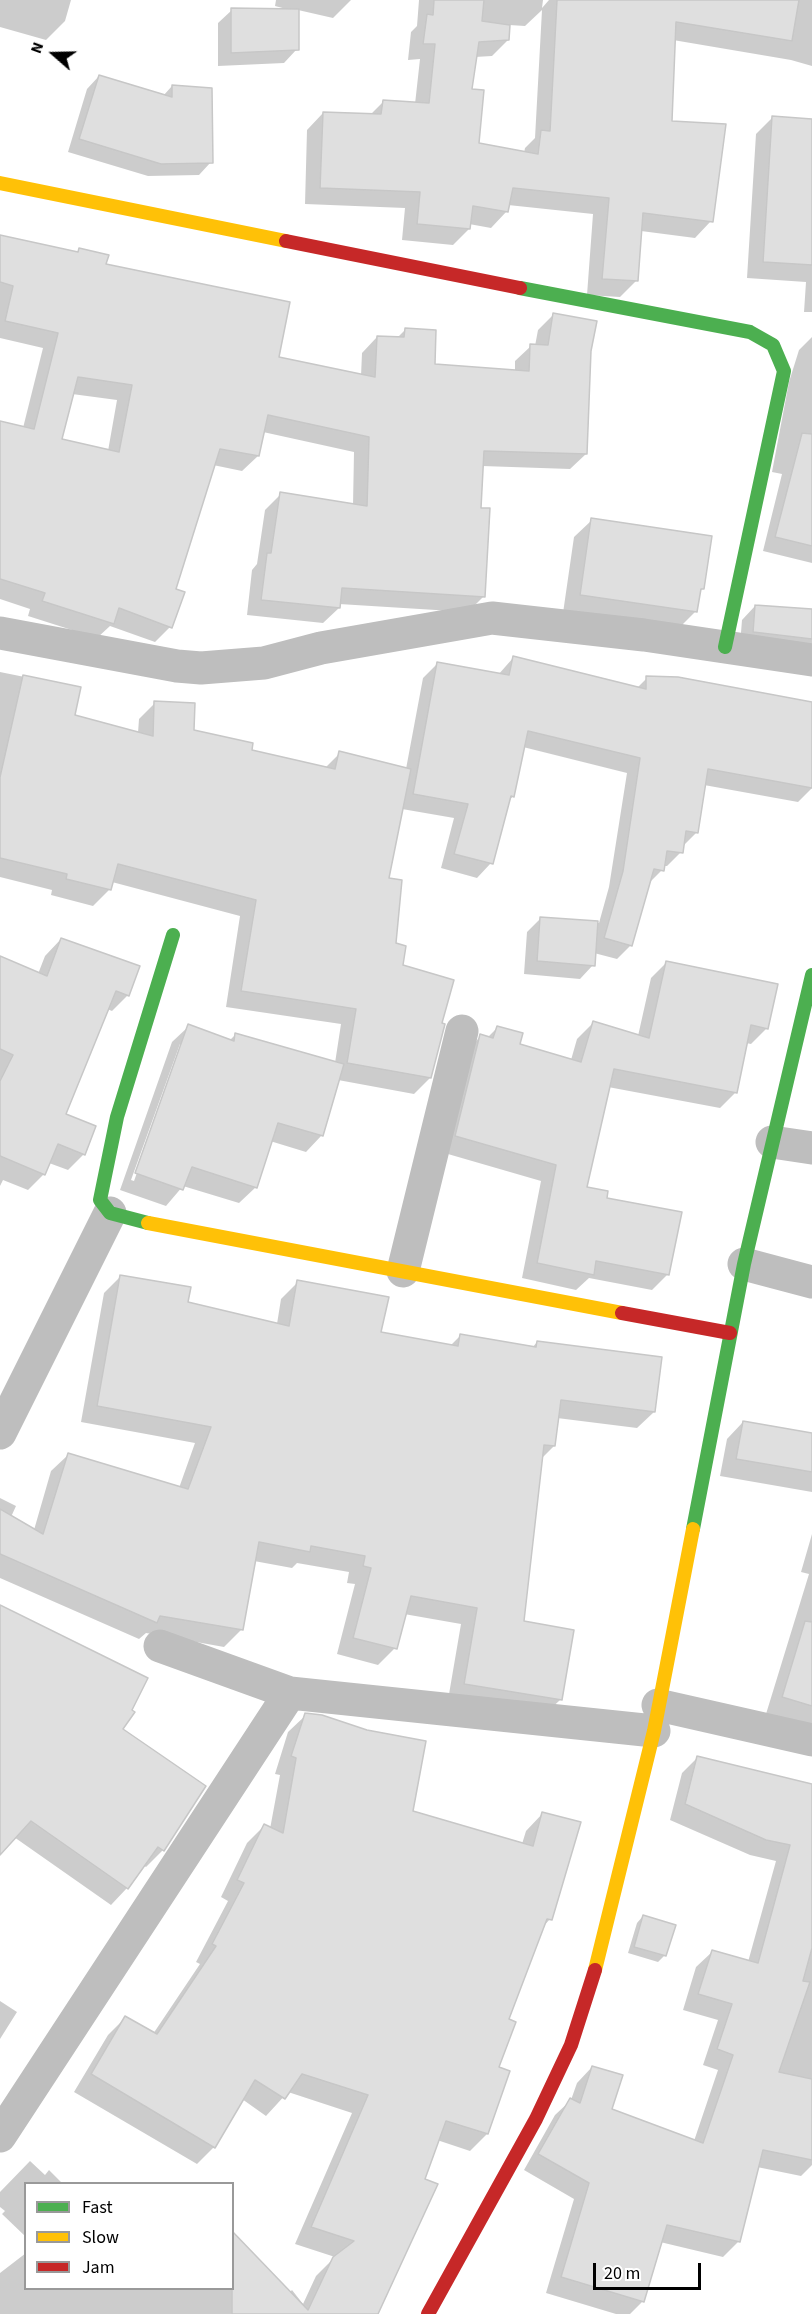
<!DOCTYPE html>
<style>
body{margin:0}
#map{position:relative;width:812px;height:2314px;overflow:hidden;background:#fff;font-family:"Source Sans 3",sans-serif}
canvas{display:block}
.legend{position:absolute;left:24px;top:2182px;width:210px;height:108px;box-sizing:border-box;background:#fff;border:2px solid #999;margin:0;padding:8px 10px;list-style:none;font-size:18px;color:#000}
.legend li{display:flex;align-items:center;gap:12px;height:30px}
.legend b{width:30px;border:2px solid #999}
.north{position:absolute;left:24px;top:24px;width:60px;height:60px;-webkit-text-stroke:4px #fff;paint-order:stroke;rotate:290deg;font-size:16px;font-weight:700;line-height:24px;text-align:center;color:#000}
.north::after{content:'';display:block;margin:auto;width:21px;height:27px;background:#000;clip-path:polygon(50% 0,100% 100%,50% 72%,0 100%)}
.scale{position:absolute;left:593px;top:2263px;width:108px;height:27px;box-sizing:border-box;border:3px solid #000;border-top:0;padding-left:8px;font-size:18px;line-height:21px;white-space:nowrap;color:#000;-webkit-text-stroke:4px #fff;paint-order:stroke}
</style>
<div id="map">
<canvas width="812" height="2314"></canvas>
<ul class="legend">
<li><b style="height:8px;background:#4caf50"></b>Fast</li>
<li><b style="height:8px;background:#ffc107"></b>Slow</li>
<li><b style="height:8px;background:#c62828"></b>Jam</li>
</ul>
<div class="north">N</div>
<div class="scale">20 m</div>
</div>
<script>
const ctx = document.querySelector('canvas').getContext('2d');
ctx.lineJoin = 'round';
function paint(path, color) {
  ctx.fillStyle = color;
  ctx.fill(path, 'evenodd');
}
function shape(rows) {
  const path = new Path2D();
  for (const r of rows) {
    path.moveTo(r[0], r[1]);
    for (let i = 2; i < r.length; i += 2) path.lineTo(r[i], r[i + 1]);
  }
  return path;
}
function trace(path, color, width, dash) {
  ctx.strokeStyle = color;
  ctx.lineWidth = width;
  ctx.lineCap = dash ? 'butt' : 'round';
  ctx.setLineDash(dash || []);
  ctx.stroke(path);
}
const shadow = shape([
 [0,0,71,0,65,21,46,40,0,27],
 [276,0,351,0,333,18,298,10,297,49,284,63,218,66,218,23,232,10,290,10,275,6],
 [419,0,543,0,542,8,549,0,812,0,812,66,791,60,673,40,671,122,711,221,695,238,641,231,637,280,620,297,587,295,593,214,508,205,507,211,491,228,469,224,469,229,453,245,402,240,405,208,305,204,307,130,323,113,370,115,383,102,415,104,420,59,408,60,411,32,417,26],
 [542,10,535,138,525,148,524,153,477,145,471,90,475,57,492,56,508,40,509,25,525,26],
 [99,76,163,96,172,86,211,162,199,175,148,176,68,152,87,89],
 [772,118,812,120,812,312,804,312,806,282,747,278,756,134],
 [0,236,76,253,79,250,104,266,277,358,361,376,362,353,377,337,397,338,405,330,433,365,515,372,515,361,531,346,535,346,538,330,553,315,590,351,586,454,570,469,482,466,479,509,483,597,468,612,339,604,339,608,323,623,247,615,252,570,257,564,265,510,281,494,353,505,354,452,263,432,258,456,242,471,213,465,174,590,170,627,155,642,110,626,97,638,28,616,30,609,0,599,0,423,23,428,43,348,0,338],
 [72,394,117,400,108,451,61,440],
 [812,337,812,563,763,551,782,474,772,472,789,382,799,350],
 [592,520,703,588,699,592,695,612,678,629,563,613,574,537],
 [755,606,812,611,812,653,740,645,742,620],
 [513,658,637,688,647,678,812,703,812,788,798,802,704,785,697,832,682,847,681,852,667,866,663,866,662,870,649,883,631,945,617,959,594,953,593,965,580,979,524,974,527,932,541,918,599,923,609,887,627,773,523,747,513,796,508,802,491,863,477,878,441,868,454,818,402,809,387,880,394,944,401,966,440,1024,430,1078,414,1094,338,1080,322,1135,306,1152,270,1141,256,1187,239,1203,183,1186,166,1206,120,1190,172,1042,189,1026,229,1041,235,1035,335,1063,341,1024,226,1007,240,916,112,882,110,889,93,906,51,895,52,890,0,877,0,672,79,688,74,716,138,733,139,719,155,703,192,731,250,752,325,768,340,753,406,769,423,678,437,664,498,675],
 [180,1044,183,1044,134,1181,131,1180],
 [61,939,128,995,112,1011,107,1009,64,1115,84,1154,68,1170,49,1163,44,1174,28,1190,3,1180,0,1186,0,958,38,974,45,956],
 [667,962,767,1028,751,1044,746,1043,735,1093,720,1108,608,1087,585,1188,605,1199,668,1274,652,1290,589,1278,576,1290,522,1278,541,1181,441,1152,465,1052,481,1036,487,1038,497,1028,518,1045,571,1060,577,1039,593,1023,638,1036,651,978],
 [121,1276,186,1303,277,1324,281,1299,298,1282,380,1333,450,1346,460,1336,532,1348,537,1342,654,1412,637,1428,557,1418,554,1446,541,1459,523,1622,560,1700,543,1716,448,1700,461,1624,404,1614,395,1648,378,1665,337,1654,355,1584,347,1583,349,1572,297,1563,292,1568,254,1561,241,1630,224,1647,146,1633,139,1639,0,1578,0,1498,16,1506,11,1517,34,1530,51,1471,68,1455,179,1488,195,1443,81,1422,104,1293],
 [743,1422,812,1434,812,1492,720,1476,727,1439],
 [812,1534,812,1735,766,1714,809,1574,801,1572],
 [0,1606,121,1730,163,1850,146,1867,143,1865,127,1888,111,1905,14,1837,0,1853],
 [306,1715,412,1812,522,1844,526,1831,543,1813,550,1919,542,1928,507,2020,497,2068,487,2134,470,2151,437,2140,376,2314,0,2314,0,2273,26,2253,26,2288,232,2288,289,2293,292,2290,303,2304,316,2276,335,2257,295,2244,352,2113,288,2092,266,2116,242,2099,214,2147,197,2164,74,2092,108,2035,126,2017,153,2034,200,1964,196,1962,228,1901,221,1897,247,1843,264,1826,270,1829,280,1775,275,1774,288,1732],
 [697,1758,812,1786,812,2165,801,2176,757,2167,739,2241,723,2257,660,2242,642,2302,630,2314,616,2314,546,2293,574,2199,524,2170,555,2115,571,2100,577,2083,592,2067,610,2110,694,2141,718,2070,703,2065,718,2020,683,2010,696,1967,712,1952,748,1962,776,1861,750,1855,670,1820,682,1773],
 [643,1916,665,1955,658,1962,628,1953,637,1923],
 [0,2001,17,2012,0,2039],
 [30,2161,45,2175,49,2170,63,2184,26,2184,26,2237,2,2214,5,2211,0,2207,0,2192]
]);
const building = shape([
 [434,0,484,0,482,21,510,25,509,40,479,42,472,89,484,90,479,143,538,154,541,130,550,131,557,0,799,0,792,41,676,22,672,121,726,124,713,222,643,213,638,281,602,279,609,198,513,188,508,212,473,206,470,229,417,224,420,192,320,188,323,112,381,114,383,100,429,103,435,44,423,44,427,14,433,15,434,0],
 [231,8,299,9,299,50,231,53,231,8],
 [99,75,172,97,172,85,212,88,213,163,161,164,79,139,99,75],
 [772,116,812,119,812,265,763,262,772,116],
 [0,235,78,252,79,248,109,255,106,264,290,302,279,357,375,377,377,336,404,337,405,328,436,330,435,364,529,371,530,344,548,345,553,313,597,321,591,351,587,454,484,451,481,508,490,508,485,597,342,588,340,608,261,600,267,553,271,553,280,492,367,506,369,437,268,415,259,456,220,449,176,589,185,592,172,628,119,608,114,624,42,601,45,593,0,579,0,421,34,429,58,333,5,321,13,286,0,282,0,235],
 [78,377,132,385,119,452,62,439,78,377],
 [802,433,812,434,812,546,775,537,802,433],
 [591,518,712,536,704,589,701,589,697,612,580,595,591,518],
 [755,605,812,609,812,639,753,632,755,605],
 [513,656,646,689,646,676,678,677,812,702,812,788,708,769,698,833,686,831,683,853,667,851,664,871,654,869,632,946,604,938,623,871,640,758,528,731,514,797,511,796,493,864,454,854,468,804,413,794,437,662,509,675,513,656],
 [23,675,81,687,75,715,153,736,154,701,195,703,194,730,253,743,252,750,335,769,339,751,411,769,389,878,402,880,396,943,406,946,403,965,454,980,442,1023,445,1024,431,1078,347,1063,356,1009,241,991,256,900,118,864,111,890,66,879,67,874,0,858,0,777,23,675],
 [540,917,598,921,595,966,537,961,540,917],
 [61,938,140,966,129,996,116,991,66,1114,96,1126,85,1155,58,1144,45,1175,0,1156,0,1081,13,1055,0,1049,0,956,47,976,61,938],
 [666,961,778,984,768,1029,751,1025,737,1093,614,1069,587,1187,608,1191,607,1198,682,1212,669,1275,596,1261,594,1275,537,1263,556,1165,455,1136,480,1034,493,1038,497,1026,523,1033,520,1044,581,1062,593,1021,649,1038,666,961],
 [188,1024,234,1041,235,1033,344,1064,323,1136,278,1123,257,1188,192,1167,183,1190,135,1173,188,1024],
 [120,1275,191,1287,188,1302,289,1326,297,1280,389,1297,381,1332,458,1346,460,1334,536,1347,537,1341,662,1357,655,1412,561,1400,555,1446,544,1445,524,1621,574,1630,562,1700,464,1684,477,1608,411,1596,397,1649,353,1638,371,1568,363,1566,365,1556,311,1546,310,1552,259,1542,243,1630,160,1616,157,1623,0,1554,0,1509,43,1534,68,1453,188,1489,211,1427,97,1406,120,1275],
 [743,1421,812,1433,812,1472,736,1459,743,1421],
 [0,1605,148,1678,132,1710,135,1712,123,1729,206,1786,164,1851,158,1847,128,1889,31,1821,0,1855,0,1605],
 [805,1621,812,1622,812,1706,782,1697,805,1621],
 [305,1713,322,1715,367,1730,426,1741,413,1811,533,1846,542,1812,581,1822,552,1920,547,1919,509,2019,516,2022,499,2067,510,2071,488,2134,446,2121,425,2179,438,2184,378,2314,232,2314,232,2231,308,2310,333,2257,354,2241,311,2227,368,2095,302,2074,285,2099,255,2080,215,2148,91,2074,125,2016,157,2034,216,1946,212,1944,244,1883,237,1880,264,1824,283,1833,296,1758,291,1756,305,1713],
 [697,1756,812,1784,812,1948,803,1981,810,1982,779,2072,812,2079,812,2160,763,2150,740,2242,667,2225,644,2302,561,2277,589,2183,538,2154,570,2098,580,2103,592,2066,623,2075,612,2109,703,2143,733,2055,717,2049,732,2004,698,1994,712,1950,758,1963,790,1845,766,1840,685,1804,697,1756],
 [643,1915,676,1925,666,1956,634,1947,643,1915]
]);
const street = shape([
 [0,633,177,666,201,668,264,663,321,648,492,618,644,635,812,660],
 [772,1142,812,1148],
 [744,1264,812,1282],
 [403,1271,462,1031],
 [0,1433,110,1213],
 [160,1646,290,1693,654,1731],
 [658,1705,812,1740],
 [0,2136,290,1693]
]);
const fast = shape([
 [520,288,750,332,773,345,784,371,725,647],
 [148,1223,110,1213,100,1200,117,1117,173,935],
 [693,1529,744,1264,812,975]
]);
const slow = shape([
 [0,183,286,241],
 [148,1223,622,1313],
 [595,1970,654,1731,693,1529]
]);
const jam = shape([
 [286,241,520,288],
 [622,1313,730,1333],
 [428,2314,536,2119,571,2045,595,1970]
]);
paint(shadow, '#0003');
paint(building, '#dfdfdf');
trace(building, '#c7c7c7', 1.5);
trace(street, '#bebebe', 33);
trace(fast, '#4caf50', 14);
trace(slow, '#ffc107', 14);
trace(jam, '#c62828', 14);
</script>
